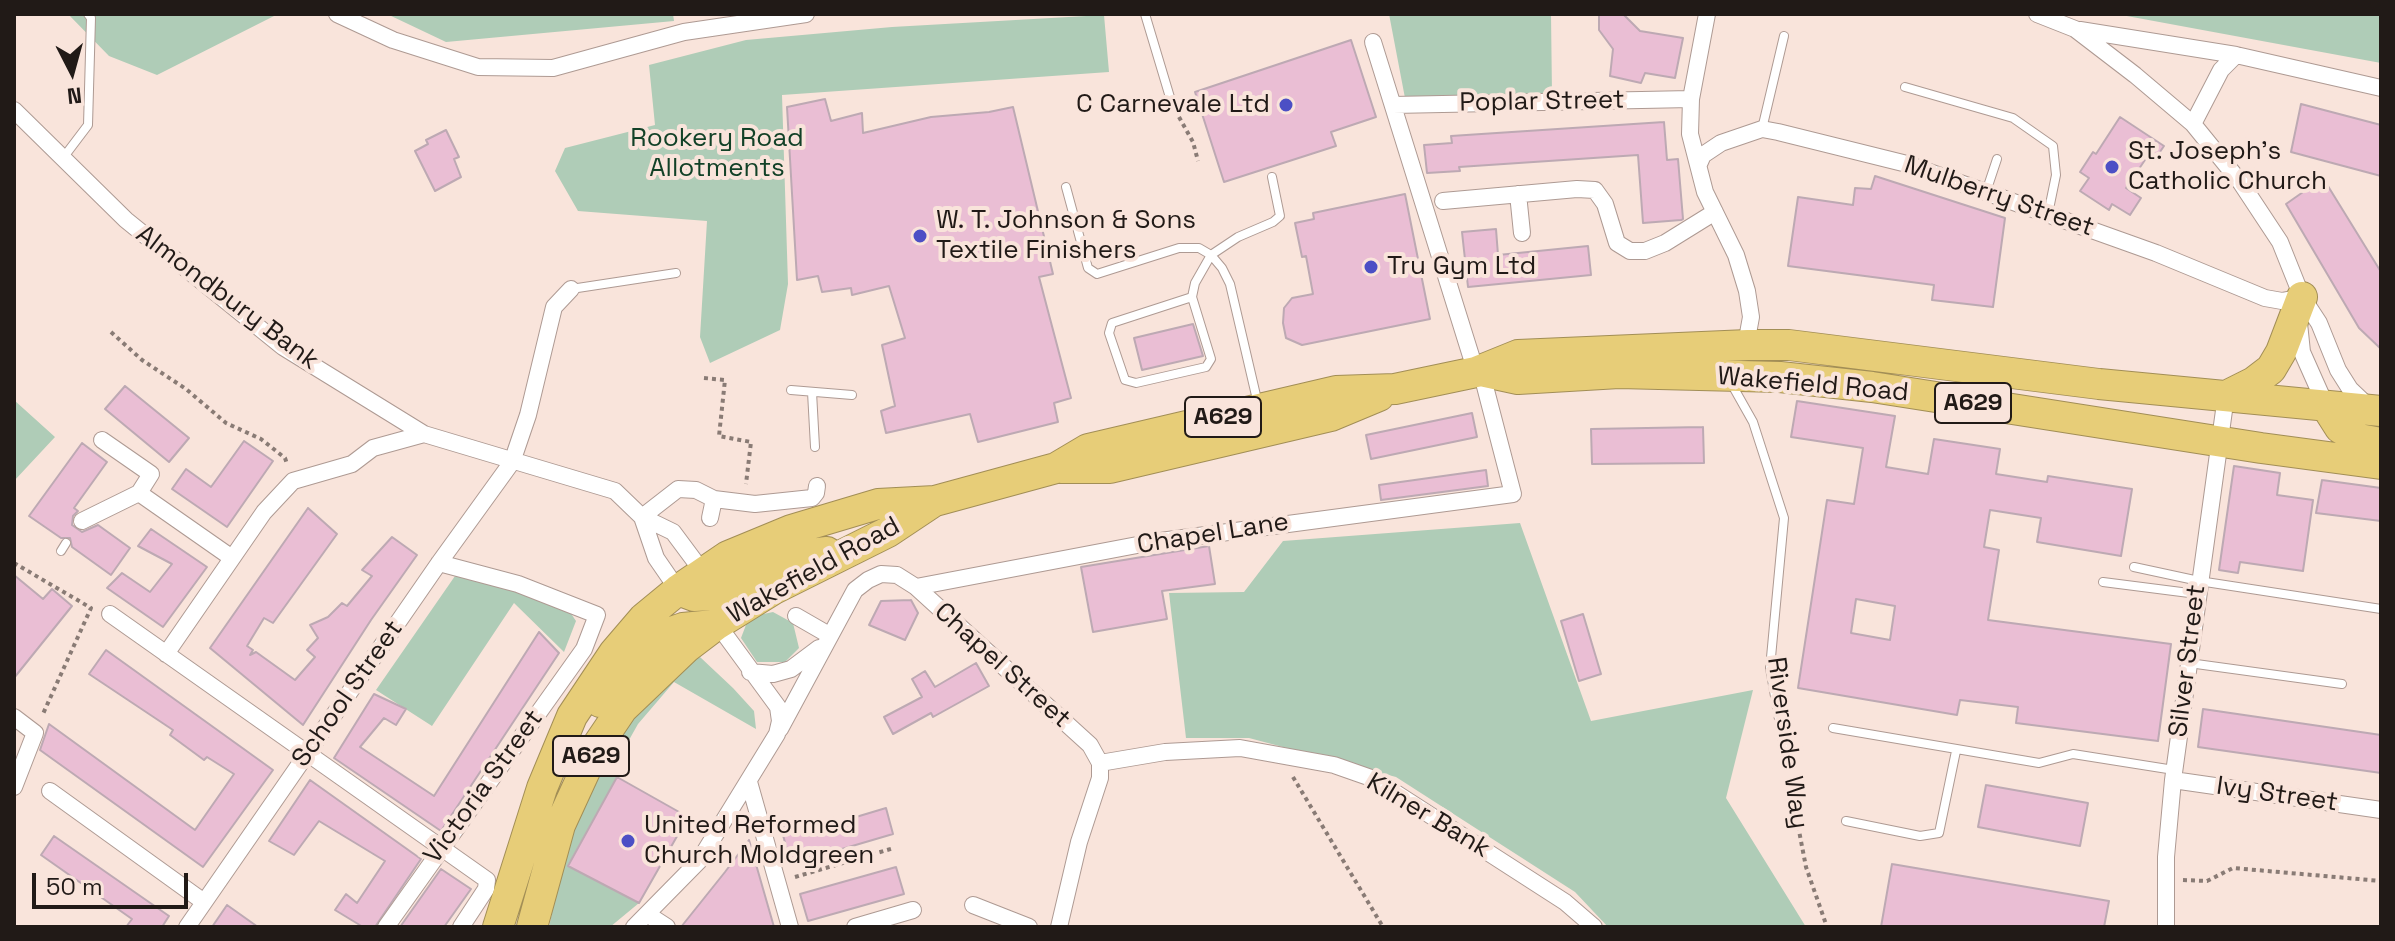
<!DOCTYPE html>
<style>
body{margin:0}
#map{position:relative;width:2395px;height:941px;overflow:hidden;background:#f9e4db;font-family:"Space Grotesk",sans-serif}
canvas{display:block}
.frame{position:absolute;inset:0;border:16px solid #211a17;pointer-events:none}
.north{position:absolute;left:32px;top:32px;width:80px;height:80px;-webkit-text-stroke:6px #f9e4db;paint-order:stroke;rotate:174deg;font-size:22px;font-weight:700;line-height:32px;text-align:center;color:#211a17}
.north::after{content:'';display:block;margin:auto;width:28px;height:36px;background:#211a17;clip-path:polygon(50% 0,100% 100%,50% 72%,0 100%)}
.scale{position:absolute;left:32px;top:873px;width:156px;height:36px;box-sizing:border-box;border:4px solid #211a17;border-top:0;padding-left:10px;font-size:24px;line-height:28px;white-space:nowrap;color:#211a17;-webkit-text-stroke:6px #f9e4db;paint-order:stroke}
</style>
<div id="map">
<canvas width="2395" height="941"></canvas>
<div class="frame"></div>
<div class="north">N</div>
<div class="scale">50 m</div>
</div>
<script>
const ctx = document.querySelector('canvas').getContext('2d');
ctx.lineJoin = 'round';
function paint(path, color) {
  ctx.fillStyle = color;
  ctx.fill(path, 'evenodd');
}
function shape(rows) {
  const path = new Path2D();
  for (const r of rows) {
    path.moveTo(r[0], r[1]);
    for (let i = 2; i < r.length; i += 2) path.lineTo(r[i], r[i + 1]);
  }
  return path;
}
function trace(path, color, width, dash) {
  ctx.strokeStyle = color;
  ctx.lineWidth = width;
  ctx.lineCap = dash ? 'butt' : 'round';
  ctx.setLineDash(dash || []);
  ctx.stroke(path);
}
function drawText(font, color, halo, rows, align = 'center') {
  ctx.font = font + ' "Space Grotesk",sans-serif';
  ctx.lineWidth = 8;
  ctx.setLineDash([]);
  ctx.textBaseline = 'middle';
  ctx.strokeStyle = halo;
  ctx.fillStyle = color;
  for (const [text, x, y, turn = 0] of rows) {
    ctx.save();
    ctx.translate(x, y);
    ctx.rotate((+turn || 0) * Math.PI / 180);
    ctx.textAlign = isNaN(turn) ? turn : align;
    if (halo) ctx.strokeText(text, 0, 0);
    ctx.fillText(text, 0, 0);
    ctx.restore();
  }
}
const green = shape([
 [68,14,278,14,157,75,109,56],
 [387,14,673,14,674,21,446,42],
 [1389,14,1551,14,1552,95,1405,98],
 [2116,14,2381,14,2381,63],
 [1104,15,1109,72,782,95,788,284,780,330,710,363,700,337,707,221,578,211,555,171,565,148,655,125,649,65,746,40,892,27],
 [14,400,55,437,14,481],
 [1520,523,1591,721,1753,690,1726,798,1806,927,1608,927,1575,892,1396,777,1249,738,1186,738,1169,593,1244,592,1283,541],
 [455,576,517,590,570,612,576,621,564,652,514,603,432,726,376,690],
 [773,612,793,623,799,648,785,662,757,662,741,638,749,617],
 [700,657,733,688,754,711,756,729,674,682,638,724,611,772,617,777,568,865,639,903,610,927,549,927,559,879,586,793,629,720,676,671]
]);
const building = shape([
 [1599,14,1623,14,1640,31,1683,38,1675,78,1645,73,1641,83,1610,76,1613,49,1599,30,1599,14],
 [1351,40,1376,117,1331,132,1336,146,1224,182,1195,92,1351,40],
 [825,99,831,121,862,113,863,133,931,117,989,112,1013,107,1053,274,1039,277,1071,398,1054,403,1058,422,978,442,970,414,886,433,881,411,895,406,882,345,905,338,889,286,852,295,851,288,822,292,818,276,797,280,787,107,825,99],
 [2301,104,2381,125,2381,176,2291,152,2301,104],
 [2120,117,2164,146,2153,162,2147,157,2126,188,2141,198,2130,215,2112,204,2109,210,2080,191,2089,178,2080,172,2093,152,2096,154,2120,117],
 [1664,122,1667,160,1678,159,1683,219,1681,220,1643,223,1638,155,1459,167,1460,171,1427,173,1424,145,1452,143,1451,136,1664,122],
 [446,130,459,157,454,159,461,177,435,191,415,151,428,144,426,140,446,130],
 [1875,176,2005,218,1993,307,1932,300,1934,285,1788,266,1798,197,1853,205,1855,188,1871,189,1875,176],
 [2323,178,2381,272,2381,349,2359,328,2286,204,2323,178],
 [1405,194,1430,319,1302,345,1286,338,1283,323,1284,308,1292,298,1313,294,1306,256,1302,257,1295,223,1314,219,1313,213,1405,194],
 [1496,229,1498,255,1588,246,1591,275,1468,287,1462,232,1496,229],
 [1193,324,1203,356,1142,370,1134,338,1193,324],
 [125,386,189,438,169,462,105,409,125,386],
 [1797,401,1895,416,1886,467,1928,474,1934,439,2000,449,1996,474,2047,482,2048,476,2132,489,2121,556,2037,542,2041,518,1990,510,1984,547,1999,550,1988,620,2171,644,2158,741,2016,723,2018,707,1960,700,1957,715,1798,688,1827,500,1854,504,1863,448,1791,437,1797,401],
 [1856,599,1895,606,1890,640,1851,633,1856,599],
 [1472,413,1477,437,1371,459,1366,435,1472,413],
 [1703,427,1704,463,1592,464,1591,429,1703,427],
 [244,441,273,461,227,527,172,489,186,469,211,487,244,441],
 [82,443,107,462,74,508,78,511,73,516,72,525,82,532,98,525,130,548,111,575,72,547,70,538,61,538,29,516,82,443],
 [2234,466,2280,473,2277,495,2313,500,2303,571,2240,562,2238,573,2219,570,2234,466],
 [1486,470,1488,486,1381,500,1379,485,1486,470],
 [2322,480,2381,488,2381,521,2316,513,2322,480],
 [308,508,337,534,273,623,264,618,247,646,253,650,250,655,256,652,295,680,315,657,307,650,318,638,310,625,328,617,342,603,347,606,372,576,362,570,392,537,417,555,371,620,303,725,210,648,308,508],
 [151,529,207,567,163,627,107,588,122,573,150,592,172,564,138,546,151,529],
 [1209,546,1215,584,1162,591,1167,619,1093,632,1081,567,1209,546],
 [14,575,43,599,52,589,72,606,14,678,14,575],
 [911,600,918,613,905,640,869,625,881,601,911,600],
 [1583,614,1601,674,1579,681,1561,621,1583,614],
 [539,632,559,653,441,831,334,758,374,694,406,709,396,725,384,718,360,747,434,796,539,632],
 [106,650,273,770,203,867,40,750,49,724,195,830,234,774,207,757,204,760,170,735,173,730,89,674,106,650],
 [976,663,989,686,933,717,931,713,893,734,884,717,922,697,912,679,925,671,935,687,976,663],
 [2203,709,2381,735,2381,773,2198,747,2203,709],
 [617,777,688,817,639,903,568,866,617,777],
 [310,780,421,859,375,927,363,927,335,910,346,894,357,903,385,861,319,821,294,855,269,841,310,780],
 [1986,785,2088,803,2080,846,1978,827,1986,785],
 [886,808,893,834,791,864,781,828,803,821,806,832,886,808],
 [54,836,169,916,162,927,126,927,132,919,41,855,54,836],
 [749,840,774,927,681,927,725,872,749,840],
 [1892,864,2109,901,2104,927,1881,927,1892,864],
 [896,867,904,894,808,921,800,894,896,867],
 [441,869,471,889,444,927,400,927,441,869],
 [227,905,258,927,212,927,227,905]
]);
const path = shape([
 [1179,117,1193,142,1198,161],
 [111,332,142,360,186,389,226,423,261,439,285,458,287,464],
 [704,378,725,380,719,436,751,442,746,484],
 [14,563,91,608,42,716],
 [1293,777,1383,927],
 [1789,779,1806,867,1827,927],
 [795,877,894,848],
 [2183,880,2207,881,2233,868,2381,881]
]);
const lane = shape([
 [1145,14,1172,104],
 [1905,87,2013,118,2053,146,2056,175,2048,214],
 [1762,129,1784,36],
 [63,158,88,125,91,18,88,14],
 [1066,187,1088,268,1097,274,1179,248,1199,248,1211,255,1222,268,1230,284,1258,404],
 [1986,192,1997,159],
 [571,289,676,273],
 [1192,297,1112,323,1109,333,1125,380,1136,383,1206,367,1211,359,1192,297,1195,283,1211,255,1238,237,1273,222,1280,216,1272,177],
 [1731,383,1753,422,1784,518,1770,668,1787,765],
 [791,390,852,395],
 [812,392,815,447],
 [61,551,66,543],
 [2134,567,2199,581,2381,609],
 [2103,582,2197,594],
 [2189,663,2342,684],
 [1833,728,2039,763,2073,754,2174,770],
 [1846,821,1920,836,1939,833,1956,751]
]);
const street = shape([
 [337,14,393,40,478,67,553,68,684,32,806,14],
 [1707,14,1691,99,1690,134,1705,192,1736,255,1747,291,1751,317,1745,350],
 [2037,14,2075,29,2135,75,2193,124,2241,183,2280,242,2302,297,2319,323,2338,370,2350,389,2370,408],
 [2080,30,2236,55,2381,88],
 [1373,42,1476,372],
 [1393,105,1691,99],
 [14,110,126,220,283,347,424,434,615,491,642,517,673,532,705,575],
 [2193,124,2221,70,2236,55],
 [1699,164,1703,155,1721,143,1762,129,1778,132,1907,164,2156,253,2265,298,2282,301,2302,297],
 [1518,194,1522,233],
 [1443,201,1577,189,1595,190,1605,204,1617,243,1630,251,1645,251,1665,243,1715,212],
 [2299,323,2302,352,2326,406],
 [102,440,151,474,139,493,232,558],
 [642,517,678,489,696,490,714,499,755,504,812,498,816,493,817,486],
 [642,517,656,558,678,590],
 [710,518,714,499],
 [82,521,139,493],
 [916,587,1153,542,1513,494,1481,371],
 [110,614,487,880,486,889,461,927],
 [796,616,829,635],
 [166,654,264,512,293,481,352,464,373,448,424,434],
 [750,672,773,674,791,669,819,648],
 [14,717,35,733,14,787],
 [780,729,855,590,868,580,881,574,897,575,916,587,1090,745,1100,763],
 [1100,763,1165,752,1240,748,1334,765,1374,779,1565,902,1594,927],
 [2173,780,2381,810],
 [749,782,790,927],
 [50,791,204,902],
 [973,905,1029,927],
 [647,914,667,927],
 [187,927,439,563,512,462,528,415,554,307,571,289],
 [386,927,584,649,597,615,518,584,439,563],
 [634,927,699,861,777,734,780,721,778,707,715,621],
 [855,927,913,910],
 [1059,927,1079,842,1100,778,1100,763],
 [2166,927,2166,857,2173,780,2226,396]
]);
const highway = shape([
 [1481,371,1518,379,1619,373,1780,377,1872,387,2261,448,2381,464],
 [2226,396,2254,382,2271,369,2281,352,2302,297],
 [2326,406,2340,428,2359,439,2381,443],
 [1061,468,1110,468,1331,416,1379,396],
 [678,590,694,596,712,595,787,557,827,552],
 [600,702,660,636,683,628,714,625],
 [498,927,542,788,572,716,614,653,644,618,678,590,728,556,791,530,878,504,935,501,1056,468,1088,449,1336,391,1395,389,1476,372,1518,355,1748,345,1789,345,2099,384,2381,411],
 [532,927,560,825,595,749,622,709,687,647,716,625,774,589,888,532,933,502]
]);
const markers = [
 [1286,105,8,"#4c4fc5"],
 [2112,167,8,"#4c4fc5"],
 [920,236,8,"#4c4fc5"],
 [1371,267,8,"#4c4fc5"],
 [628,841,8,"#4c4fc5"]
];
const shields = [
 [1973,403,76],
 [1223,417,76],
 [591,756,76]
];
const shieldNames = [
 ["A629",1973,403],
 ["A629",1223,417],
 ["A629",591,756]
];
const streetNames = [
 ["Poplar Street",1542,102,-1],
 ["Mulberry Street",1999,197,19],
 ["Almondbury Bank",227,298,37],
 ["Wakefield Road",1813,385,5],
 ["Chapel Lane",1213,534,-9],
 ["Wakefield Road",814,571,-29],
 ["Silver Street",2188,661,-83],
 ["Chapel Street",1002,666,42],
 ["School Street",348,694,-55],
 ["Riverside Way",1787,743,82],
 ["Victoria Street",484,787,-54],
 ["Ivy Street",2277,795,8],
 ["Kilner Bank",1428,816,31]
];
const poiNames = [
 ["C Carnevale Ltd",1270,105,"right"],
 ["St. Joseph's",2128,152],
 ["Catholic Church",2128,182],
 ["W. T. Johnson & Sons",936,221],
 ["Textile Finishers",936,251],
 ["Tru Gym Ltd",1387,267],
 ["United Reformed",644,826],
 ["Church Moldgreen",644,856]
];
const parkNames = [
 ["Rookery Road",717,139],
 ["Allotments",717,169]
];
paint(green, '#afccb7');
paint(building, '#eabed4');
trace(building, '#bda9b3', 2);
trace(lane, '#ae9a93', 10);
trace(street, '#ae9a93', 18);
trace(highway, '#a28e56', 32);
trace(path, '#897b75', 4, [4, 4]);
trace(lane, '#fff', 8);
trace(street, '#fff', 16);
trace(highway, '#e7cd78', 30);
for (const [x, y, r, color] of markers) {
  const dot = new Path2D();
  dot.arc(x, y, r, 0, 2 * Math.PI);
  ctx.fillStyle = color;
  ctx.fill(dot);
  trace(dot, '#f9e4db', 3);
}
for (const [x, y, w] of shields) {
  const box = new Path2D();
  box.roundRect(x - w / 2, y - 20, w, 40, 6);
  ctx.fillStyle = '#f9e4db';
  ctx.fill(box);
  trace(box, '#211a17', 2);
}
drawText('bold 24px', '#211a17', null, shieldNames);
drawText('26px', '#211a17', '#f9e4db', streetNames);
drawText('26px', '#211a17', '#f9e4db', poiNames, 'left');
drawText('26px', '#124127', '#f9e4db', parkNames);
</script>
